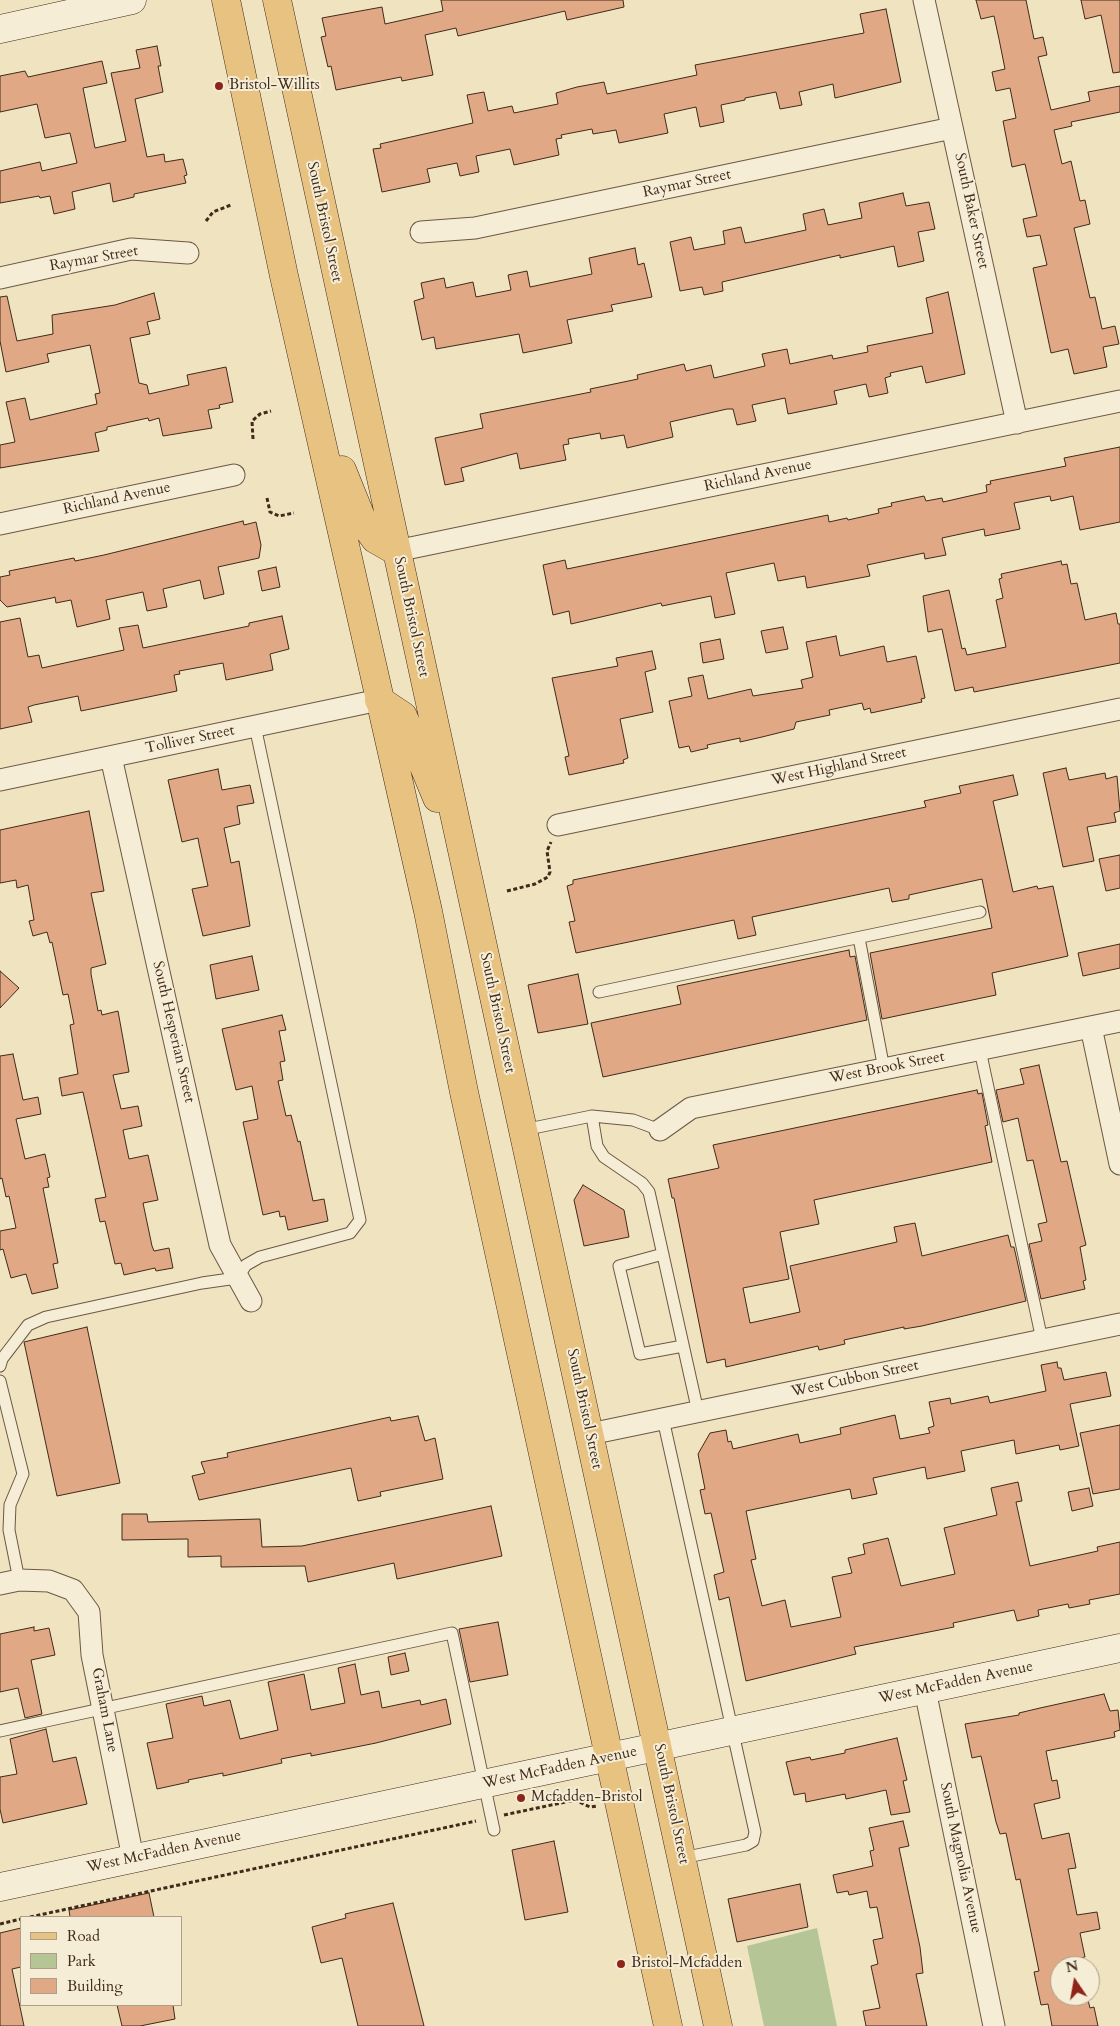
<!DOCTYPE html>
<style>
body{margin:0}
#map{position:relative;width:1120px;height:2026px;overflow:hidden;background:#f0e3c0;font-family:Cardo,serif}
canvas{display:block}
.legend{position:absolute;left:20px;top:1916px;width:162px;height:90px;box-sizing:border-box;background:#f5edd6;border:1px solid #ad9f8b;margin:0;padding:6px 9px;list-style:none;font-size:15px;color:#402a1b}
.legend li{display:flex;align-items:center;gap:10px;height:25px}
.legend b{width:25px;border:1px solid #ad9f8b}
.north{position:absolute;left:1050px;top:1956px;width:50px;height:50px;box-sizing:border-box;background:#f5edd6;border:1px solid #ad9f8b;border-radius:50%;rotate:348deg;font-size:14px;font-weight:700;line-height:20px;text-align:center;color:#402a1b}
.north::after{content:'';display:block;margin:auto;width:18px;height:22px;background:#8f2418;clip-path:polygon(50% 0,100% 100%,50% 72%,0 100%)}
</style>
<div id="map">
<canvas width="1120" height="2026"></canvas>
<ul class="legend">
<li><b style="height:6px;background:#e8c280"></b>Road</li>
<li><b style="height:14px;background:#b5c596"></b>Park</li>
<li><b style="height:14px;background:#e0a884"></b>Building</li>
</ul>
<div class="north">N</div>
</div>
<script>
const ctx = document.querySelector('canvas').getContext('2d');
ctx.lineJoin = 'round';
function paint(path, color) {
  ctx.fillStyle = color;
  ctx.fill(path, 'evenodd');
}
function shape(rows) {
  const path = new Path2D();
  for (const r of rows) {
    path.moveTo(r[0], r[1]);
    for (let i = 2; i < r.length; i += 2) path.lineTo(r[i], r[i + 1]);
  }
  return path;
}
function trace(path, color, width, dash) {
  ctx.strokeStyle = color;
  ctx.lineWidth = width;
  ctx.lineCap = dash ? 'butt' : 'round';
  ctx.setLineDash(dash || []);
  ctx.stroke(path);
}
function drawText(font, color, halo, rows, align = 'center') {
  ctx.font = font + ' Cardo,serif';
  ctx.lineWidth = 4;
  ctx.setLineDash([]);
  ctx.textBaseline = 'middle';
  ctx.strokeStyle = halo;
  ctx.fillStyle = color;
  for (const [text, x, y, turn = 0] of rows) {
    ctx.save();
    ctx.translate(x, y);
    ctx.rotate((+turn || 0) * Math.PI / 180);
    ctx.textAlign = isNaN(turn) ? turn : align;
    if (halo) ctx.strokeText(text, 0, 0);
    ctx.fillText(text, 0, 0);
    ctx.restore();
  }
}
const green = shape([
 [817,1928,837,2026,764,2026,747,1946]
]);
const building = shape([
 [441,0,623,0,624,7,567,20,565,11,458,36,456,28,425,35,433,75,402,81,401,77,336,90,331,66,328,67,321,37,326,36,322,18,382,7,385,24,443,11,441,0],
 [976,0,1026,0,1034,39,1043,37,1047,55,1038,57,1051,110,1090,101,1088,92,1120,86,1120,112,1071,122,1072,126,1054,130,1062,164,1071,161,1080,201,1085,200,1090,224,1074,228,1090,298,1095,297,1102,329,1115,326,1119,344,1103,347,1107,367,1074,374,1068,349,1051,353,1033,268,1047,265,1040,235,1027,237,1023,219,1037,216,1025,164,1012,167,1003,121,1016,118,1010,88,996,91,992,72,1005,69,999,39,994,16,981,19,976,0],
 [1081,0,1120,0,1120,72,1113,73,1101,15,1085,19,1081,0],
 [886,9,901,82,835,98,833,84,799,92,802,105,780,109,776,92,745,98,745,100,721,105,724,122,700,127,696,107,664,114,668,133,619,143,616,130,593,134,592,129,561,135,562,138,556,139,559,155,514,165,510,149,476,156,479,172,460,176,457,163,427,169,430,182,382,192,373,149,381,148,380,144,473,123,467,95,484,92,488,111,512,106,514,113,558,104,556,93,577,87,604,82,607,94,697,75,695,65,864,33,860,14,886,9],
 [157,46,161,66,158,66,163,92,135,99,147,157,164,154,165,162,183,159,187,175,184,176,186,183,134,194,134,197,113,202,110,183,72,192,75,209,54,214,50,196,40,198,39,196,0,203,0,171,40,162,42,171,77,163,70,133,45,138,37,104,0,112,0,76,25,71,28,77,102,61,107,83,83,88,95,148,126,141,111,73,140,68,136,50,157,46],
 [903,193,906,206,929,202,935,229,918,232,924,261,898,267,894,246,840,258,840,255,722,282,723,291,704,295,702,287,680,291,670,242,691,237,694,250,725,244,723,231,741,227,745,243,751,242,806,230,803,214,824,209,828,225,862,218,859,203,903,193],
 [635,248,638,265,644,263,652,297,611,305,613,311,567,320,572,343,523,353,519,334,436,349,434,337,422,340,414,301,424,298,421,283,444,278,446,288,473,282,476,297,511,290,508,275,527,271,530,287,592,274,589,258,635,248],
 [948,292,965,374,926,383,922,366,890,373,891,376,885,378,888,393,869,397,866,384,834,391,837,404,788,414,785,398,752,405,756,421,737,425,733,409,727,409,670,422,673,437,627,448,624,435,601,439,600,433,568,439,569,444,563,445,566,460,520,469,517,453,461,468,464,481,445,485,435,438,483,428,480,414,591,392,590,389,638,379,637,375,684,364,686,371,711,365,714,378,765,366,762,354,787,349,790,364,832,355,833,359,868,352,867,346,933,333,926,298,948,292],
 [154,293,160,319,147,322,150,334,130,338,139,383,147,385,149,394,189,385,187,375,226,367,233,402,219,405,220,408,208,410,212,428,163,436,159,418,149,421,148,418,107,427,107,430,95,433,99,451,0,468,0,445,15,442,6,402,25,398,30,420,97,404,95,394,100,393,90,345,47,354,49,362,6,372,0,341,0,297,7,296,17,341,53,334,52,315,115,305,154,293],
 [1120,447,1120,522,1080,530,1073,496,1051,501,1050,496,1014,503,1020,529,985,536,984,529,942,538,946,555,925,559,924,553,867,565,870,576,807,588,805,576,778,581,774,563,726,573,735,614,715,618,711,596,662,606,661,603,571,624,569,611,553,615,543,565,565,560,567,569,828,515,829,522,847,518,848,520,879,513,878,509,892,506,891,503,924,496,926,501,942,498,943,502,987,492,986,485,991,484,990,481,1066,466,1064,458,1120,447],
 [243,521,244,525,256,522,261,545,259,558,218,567,224,594,204,599,200,580,163,589,167,607,147,611,143,592,106,600,110,619,77,627,71,600,56,603,55,597,52,598,7,607,0,600,0,577,10,575,9,571,74,558,75,561,104,555,243,521],
 [1061,561,1062,565,1067,564,1071,584,1077,583,1085,620,1116,613,1118,624,1120,624,1120,663,974,692,973,687,955,691,942,629,928,632,923,596,949,590,962,649,965,648,967,655,1006,647,996,600,1003,598,999,579,1002,578,1001,574,1061,561],
 [276,567,280,587,262,591,258,571,276,567],
 [282,616,289,649,270,654,273,670,226,680,223,663,179,671,180,674,174,675,177,691,81,711,78,696,34,705,28,707,32,722,0,729,0,622,20,618,28,657,39,655,42,668,124,650,119,628,138,625,143,648,249,626,249,623,282,616],
 [783,627,788,649,766,653,761,631,783,627],
 [836,636,840,656,884,646,887,662,916,656,925,698,921,699,922,702,871,713,870,708,864,710,862,703,829,710,830,715,796,722,794,729,762,737,740,742,740,738,707,745,708,748,691,752,689,746,679,748,669,701,692,696,688,678,703,675,708,699,751,689,753,696,803,688,801,680,813,677,806,642,836,636],
 [720,639,724,659,703,663,700,643,720,639],
 [652,651,656,669,645,672,653,712,620,719,628,758,623,760,624,763,569,775,565,757,569,756,552,678,618,666,616,658,652,651],
 [1066,768,1069,780,1105,773,1106,779,1117,776,1120,811,1114,813,1116,822,1087,827,1094,861,1063,867,1043,773,1066,768],
 [218,769,222,790,250,785,254,803,237,806,240,824,224,828,231,863,239,861,250,926,203,936,192,889,208,886,199,844,198,838,182,842,168,780,218,769],
 [1013,775,1018,795,993,801,1013,892,1037,886,1038,889,1053,886,1068,956,992,973,996,995,882,1019,870,953,992,928,982,879,909,895,909,899,892,902,889,888,752,917,756,935,738,939,734,920,576,953,569,922,575,921,567,886,573,884,573,880,926,807,924,801,961,793,959,786,1013,775],
 [89,811,104,891,91,893,106,964,91,968,91,974,98,1011,101,1010,102,1015,118,1011,129,1072,113,1075,121,1109,138,1106,142,1126,123,1130,129,1159,148,1155,158,1200,143,1203,152,1246,154,1251,169,1248,173,1268,156,1271,155,1268,124,1275,121,1263,115,1264,105,1221,100,1222,95,1199,106,1197,83,1092,62,1096,59,1078,78,1074,70,1025,74,1024,68,994,63,995,52,942,50,943,47,932,33,936,29,921,34,920,28,885,17,888,16,880,0,883,0,830,89,811],
 [1120,855,1120,888,1106,891,1099,859,1120,855],
 [1120,944,1120,968,1083,976,1078,953,1120,944],
 [849,950,850,957,855,956,867,1020,603,1077,591,1023,681,1004,677,986,849,950],
 [252,956,259,990,216,999,210,965,252,956],
 [0,971,19,988,0,1008,0,971],
 [578,974,588,1024,538,1033,528,985,578,974],
 [282,1015,286,1030,279,1031,285,1061,280,1062,283,1080,278,1081,286,1116,291,1115,298,1142,300,1141,313,1201,324,1199,328,1221,288,1230,285,1216,280,1217,279,1211,263,1215,243,1122,258,1119,252,1086,236,1090,222,1029,282,1015],
 [13,1054,23,1100,38,1097,41,1114,16,1119,25,1159,45,1154,50,1177,47,1178,49,1187,43,1188,58,1263,53,1264,58,1288,32,1294,26,1274,11,1278,3,1249,0,1250,0,1231,16,1228,9,1196,6,1197,2,1178,0,1179,0,1056,13,1054],
 [1039,1065,1061,1162,1067,1161,1086,1245,1080,1247,1086,1280,1083,1281,1085,1289,1041,1299,1029,1244,1042,1241,1038,1224,1047,1222,1033,1160,1027,1161,1018,1118,1003,1122,996,1090,1024,1084,1020,1069,1039,1065],
 [977,1090,978,1094,982,1093,988,1125,985,1126,992,1162,814,1200,819,1224,780,1232,789,1279,743,1288,750,1323,800,1312,790,1266,897,1242,894,1227,915,1223,922,1256,1008,1235,1011,1247,1014,1247,1026,1301,922,1326,904,1329,904,1327,844,1340,845,1344,819,1350,818,1346,726,1367,725,1359,707,1363,674,1198,672,1198,668,1179,719,1168,713,1145,977,1090],
 [583,1185,624,1210,629,1237,584,1246,574,1200,583,1185],
 [87,1327,120,1483,57,1496,24,1342,87,1327],
 [1057,1362,1058,1368,1061,1368,1064,1380,1106,1372,1111,1396,1070,1404,1079,1446,1060,1450,1059,1445,1016,1454,1014,1440,961,1451,965,1471,927,1479,925,1467,873,1478,877,1494,852,1499,850,1489,746,1511,756,1559,751,1560,762,1606,785,1600,791,1627,841,1617,832,1577,852,1573,848,1558,865,1554,863,1544,888,1538,901,1586,955,1574,944,1528,997,1515,991,1488,1018,1482,1022,1501,1016,1502,1030,1566,1098,1551,1097,1547,1120,1542,1120,1594,1089,1600,1090,1604,1069,1608,1068,1604,1038,1610,1039,1616,1017,1621,1014,1610,953,1623,954,1627,854,1647,856,1654,746,1681,729,1597,719,1600,714,1575,724,1572,711,1513,705,1514,700,1490,705,1489,698,1454,710,1433,726,1430,728,1442,731,1441,733,1449,798,1434,800,1443,841,1434,840,1428,895,1415,900,1439,930,1433,928,1428,934,1426,929,1402,950,1398,951,1404,988,1396,990,1403,1046,1391,1041,1365,1057,1362],
 [418,1416,425,1441,435,1438,443,1479,380,1492,381,1496,358,1501,351,1468,199,1500,192,1476,205,1473,201,1462,228,1457,227,1453,390,1417,391,1421,418,1416],
 [1120,1425,1120,1489,1093,1494,1080,1433,1120,1425],
 [1089,1488,1093,1506,1072,1511,1068,1492,1089,1488],
 [491,1506,502,1556,397,1579,394,1563,308,1582,305,1566,221,1567,221,1556,188,1557,188,1539,122,1540,122,1514,147,1514,148,1522,260,1519,262,1547,302,1546,491,1506],
 [498,1622,508,1675,470,1682,459,1629,498,1622],
 [34,1627,34,1631,49,1628,55,1655,31,1660,42,1714,25,1718,18,1688,0,1692,0,1634,34,1627],
 [405,1653,409,1671,391,1675,388,1657,405,1653],
 [355,1664,361,1695,379,1691,382,1708,420,1700,421,1705,446,1699,451,1724,376,1743,311,1756,311,1753,281,1759,282,1763,223,1776,223,1773,188,1780,189,1782,157,1789,147,1743,173,1738,166,1704,202,1696,204,1706,230,1700,240,1739,278,1730,268,1682,304,1674,311,1710,345,1703,338,1668,355,1664],
 [1104,1694,1110,1711,1118,1710,1120,1730,1114,1732,1115,1737,1046,1751,1052,1781,1057,1780,1060,1798,1034,1804,1042,1839,1069,1833,1076,1868,1068,1869,1077,1915,1097,1912,1100,1929,1080,1933,1085,1957,1066,1961,1068,1966,1060,1966,1060,1996,1087,1996,1090,2008,1094,2007,1098,2026,1052,2026,1048,2004,1041,2005,1034,1972,1039,1971,1020,1879,1016,1880,1006,1833,1000,1834,996,1822,981,1756,972,1758,965,1724,1019,1715,1019,1713,1040,1708,1104,1694],
 [46,1729,53,1762,76,1757,87,1804,3,1823,0,1809,0,1777,17,1774,10,1739,46,1729],
 [897,1738,907,1780,903,1781,910,1812,891,1815,886,1790,846,1799,845,1794,806,1802,805,1793,794,1795,786,1762,810,1757,811,1760,845,1753,845,1750,897,1738],
 [903,1821,909,1846,899,1848,920,1947,923,1973,916,1974,927,2026,866,2026,863,2011,880,2008,871,1966,878,1964,873,1940,883,1938,877,1907,870,1908,867,1891,849,1895,848,1891,837,1893,833,1875,873,1866,870,1851,874,1850,869,1828,903,1821],
 [554,1841,568,1912,525,1920,512,1850,554,1841],
 [800,1884,808,1927,737,1942,728,1899,800,1884],
 [149,1893,154,1917,70,1917,69,1910,149,1893],
 [393,1903,424,2026,358,2026,342,1958,321,1963,312,1927,346,1918,345,1914,393,1903],
 [21,1928,21,1967,12,1969,24,2026,0,2026,0,1933,21,1928],
 [117,2005,173,2005,175,2019,140,2026,122,2026,117,2005]
]);
const path = shape([
 [206,221,213,212,231,205],
 [253,439,252,421,260,414,271,411],
 [267,498,270,512,279,516,294,513],
 [507,891,535,884,548,877,550,872,547,851,551,842],
 [504,1815,575,1800,590,1807,597,1806],
 [30,1917,476,1821],
 [0,1924,21,1919]
]);
const lane = shape([
 [859,938,884,1069],
 [599,992,980,912],
 [980,1050,1042,1340],
 [592,1116,633,1120,660,1130],
 [523,1130,592,1116,597,1146,604,1157,642,1183,649,1192,698,1412],
 [663,1254,619,1266,640,1354,683,1346],
 [0,1366,2,1359,28,1325,46,1317,202,1283,237,1278,246,1265,260,1257,350,1233,360,1220,255,726],
 [0,1381,23,1474,10,1505,9,1530,19,1580],
 [663,1419,755,1832,753,1841,746,1845,682,1858],
 [0,1731,452,1633,494,1830]
]);
const street = shape([
 [924,0,1017,423],
 [421,232,475,228,952,128],
 [0,278,131,249,188,253],
 [0,524,234,475],
 [396,551,1120,401],
 [111,757,220,1245,251,1301],
 [0,780,379,700],
 [558,825,1120,709],
 [1091,1027,1120,1164],
 [660,1130,691,1108,1120,1021],
 [590,1434,1120,1324],
 [0,1584,19,1580,49,1581,73,1590,89,1612,92,1655,133,1858],
 [925,1690,994,2026]
]);
const secondary = shape([
 [0,29,132,0],
 [0,1887,1120,1648]
]);
const primary = shape([
 [226,0,284,276,428,911,464,1092,668,2026],
 [277,0,718,2026],
 [342,470,363,522,375,539,396,551],
 [379,700,403,716,437,798]
]);
const markers = [
 [219,86,5,"#8f2418"],
 [521,1798,5,"#8f2418"],
 [621,1964,5,"#8f2418"]
];
const poiNames = [
 ["Bristol-Willits",229,86],
 ["Mcfadden-Bristol",531,1798],
 ["Bristol-Mcfadden",631,1964]
];
const streetNames = [
 ["Raymar Street",687,184,-12],
 ["South Baker Street",971,211,78],
 ["South Bristol Street",324,222,78],
 ["Raymar Street",94,259,-10],
 ["Richland Avenue",758,476,-12],
 ["Richland Avenue",117,499,-12],
 ["South Bristol Street",411,617,78],
 ["Tolliver Street",190,740,-12],
 ["West Highland Street",839,767,-12],
 ["South Bristol Street",497,1013,78],
 ["South Hesperian Street",173,1032,77],
 ["West Brook Street",887,1068,-11],
 ["West Cubbon Street",855,1379,-12],
 ["South Bristol Street",584,1409,78],
 ["West McFadden Avenue",956,1683,-12],
 ["Graham Lane",104,1710,79],
 ["West McFadden Avenue",560,1768,-12],
 ["South Bristol Street",671,1804,78],
 ["West McFadden Avenue",164,1852,-12],
 ["South Magnolia Avenue",960,1858,78]
];
paint(green, '#b5c596');
paint(building, '#e0a884');
trace(building, '#402a1b', 1);
trace(lane, '#6c5844', 13);
trace(street, '#6c5844', 23);
trace(secondary, '#402a1b', 29);
trace(primary, '#402a1b', 29);
trace(path, '#402a1b', 3, [4, 2.5]);
trace(lane, '#f5edd6', 11);
trace(street, '#f5edd6', 21);
trace(secondary, '#f5edd6', 28);
trace(primary, '#e8c280', 28);
for (const [x, y, r, color] of markers) {
  const dot = new Path2D();
  dot.arc(x, y, r, 0, 2 * Math.PI);
  ctx.fillStyle = color;
  ctx.fill(dot);
  trace(dot, '#f5edd6', 2);
}
drawText('15px', '#402a1b', '#f5edd6', poiNames, 'left');
drawText('15px', '#402a1b', '#f5edd6', streetNames);
</script>
